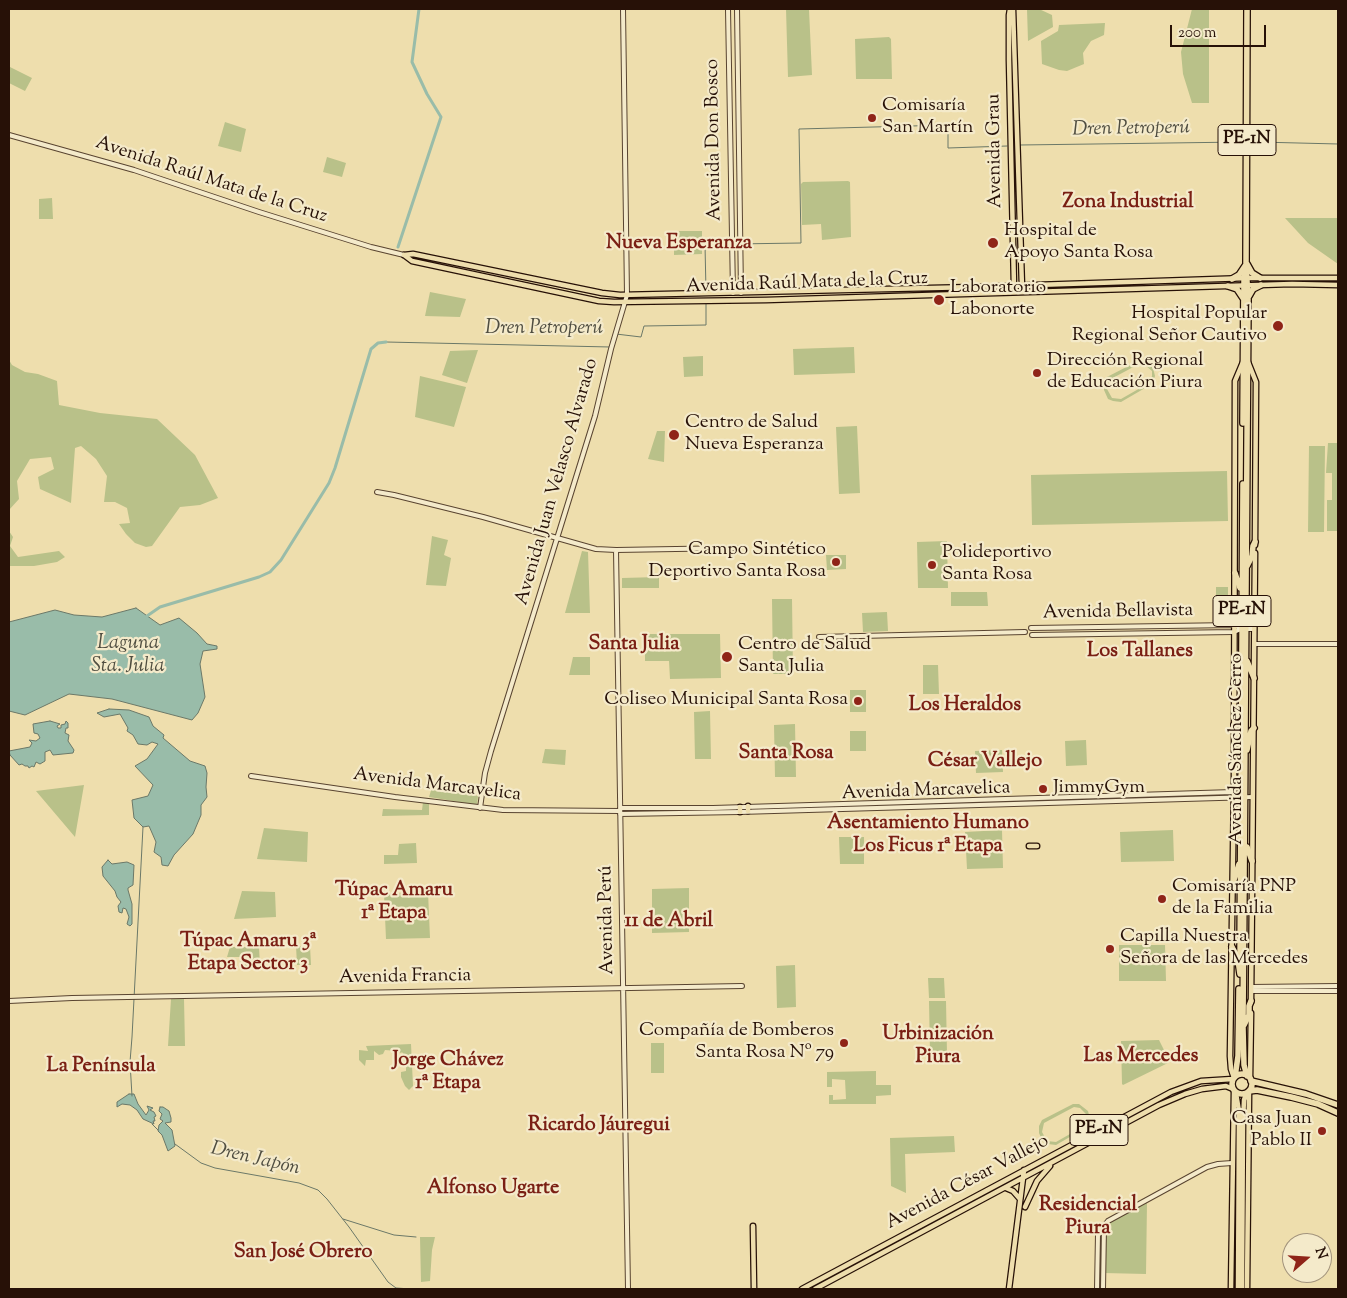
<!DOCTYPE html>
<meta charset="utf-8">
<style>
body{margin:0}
#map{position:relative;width:1347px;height:1298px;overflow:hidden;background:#eedead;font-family:"Sorts Mill Goudy",serif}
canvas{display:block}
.frame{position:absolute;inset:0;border:10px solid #271107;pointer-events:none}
.north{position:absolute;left:1282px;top:1233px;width:50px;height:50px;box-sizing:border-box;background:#f4eaca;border:1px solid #a2937c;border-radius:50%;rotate:71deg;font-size:14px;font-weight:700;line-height:20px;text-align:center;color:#271107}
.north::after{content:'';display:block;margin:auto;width:18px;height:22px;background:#8f2418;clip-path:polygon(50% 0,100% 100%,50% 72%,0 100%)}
.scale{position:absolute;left:1170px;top:25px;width:96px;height:22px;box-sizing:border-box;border:2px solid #271107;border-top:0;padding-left:6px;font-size:15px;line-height:18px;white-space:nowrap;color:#271107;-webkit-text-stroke:4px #f4eaca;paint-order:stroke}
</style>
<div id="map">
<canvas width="1347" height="1298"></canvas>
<div class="frame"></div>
<div class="north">N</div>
<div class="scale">200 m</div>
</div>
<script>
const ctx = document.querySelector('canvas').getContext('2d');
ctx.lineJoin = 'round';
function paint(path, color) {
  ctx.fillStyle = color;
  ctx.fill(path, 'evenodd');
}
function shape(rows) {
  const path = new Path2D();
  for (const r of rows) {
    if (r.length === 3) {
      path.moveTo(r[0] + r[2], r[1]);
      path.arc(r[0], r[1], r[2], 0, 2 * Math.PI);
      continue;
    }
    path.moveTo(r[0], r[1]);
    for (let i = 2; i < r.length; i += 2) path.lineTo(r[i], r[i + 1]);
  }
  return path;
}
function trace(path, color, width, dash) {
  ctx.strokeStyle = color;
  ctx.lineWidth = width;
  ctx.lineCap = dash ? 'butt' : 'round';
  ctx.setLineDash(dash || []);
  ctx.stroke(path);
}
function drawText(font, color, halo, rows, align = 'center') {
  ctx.font = font + ' "Sorts Mill Goudy",serif';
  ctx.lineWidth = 4.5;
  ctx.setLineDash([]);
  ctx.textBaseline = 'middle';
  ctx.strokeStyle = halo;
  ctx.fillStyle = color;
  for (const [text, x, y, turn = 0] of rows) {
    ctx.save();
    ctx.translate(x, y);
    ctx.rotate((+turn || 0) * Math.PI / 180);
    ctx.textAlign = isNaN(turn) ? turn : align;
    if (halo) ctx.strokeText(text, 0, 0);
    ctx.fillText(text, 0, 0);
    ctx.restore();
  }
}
const green = shape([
 [786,9,809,9,812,75,788,77],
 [1027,9,1039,9,1052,15,1053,27,1028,41],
 [1192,9,1209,9,1209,103,1192,103,1183,74,1181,52],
 [1105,23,1104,35,1091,41,1083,53,1084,64,1067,71,1059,70,1042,64,1041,41,1058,31,1059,25],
 [889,37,891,39,892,79,856,79,855,39],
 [10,67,32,78,25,91,9,83],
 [225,122,246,129,241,152,218,146],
 [327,157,346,163,342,177,323,172],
 [848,181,850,182,851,237,822,240,821,224,802,225,801,184,803,182],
 [52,198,53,219,39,219,39,199],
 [1285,218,1338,218,1338,264,1308,243],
 [674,231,702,231,702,254,674,255],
 [430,292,466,299,460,317,425,316],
 [854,347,855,373,794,375,793,349],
 [478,350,467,383,442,375,450,351],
 [703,356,703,376,684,377,683,357],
 [9,360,12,365,25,372,38,374,57,381,59,405,100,413,157,419,195,455,218,498,200,505,180,507,152,546,146,547,135,543,126,534,119,524,130,523,127,508,115,502,104,502,107,476,96,459,81,446,75,448,71,503,40,489,38,477,54,469,51,457,30,459,17,481,19,499,9,510],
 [1138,361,1144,361,1153,368,1155,376,1152,384,1121,402,1113,401,1108,399,1104,390,1104,383,1107,377],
 [1139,364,1145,365,1152,371,1152,376,1149,383,1121,399,1112,398,1107,389,1109,380],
 [420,376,466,387,454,427,415,417],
 [857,426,860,493,839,494,836,427],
 [657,431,665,431,664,462,648,459],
 [1328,443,1338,443,1338,531,1327,531,1327,500,1332,500,1332,473,1326,473],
 [1309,446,1325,446,1324,532,1308,532],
 [1227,471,1228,521,1032,525,1031,475],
 [9,531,13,537,10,546,18,557,59,551,65,557,57,562,34,566,9,566],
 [432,536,448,540,444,555,451,558,446,586,426,585],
 [947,541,948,588,918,588,917,542],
 [582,551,588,552,590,613,565,613],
 [826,555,846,555,846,569,827,570],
 [659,577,659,588,622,588,622,578],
 [1216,587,1228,587,1228,620,1216,620],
 [951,592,987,592,988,606,951,606],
 [772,599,792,599,793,674,773,674],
 [887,612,888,631,863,632,862,613],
 [645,634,720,634,721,678,670,679,669,661,645,661],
 [573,657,590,657,590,675,569,675],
 [923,665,938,665,939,694,923,694],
 [850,690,866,690,866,712,850,712],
 [710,711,711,759,695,759,694,712],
 [795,724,796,777,775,777,774,725],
 [850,731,866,731,866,751,850,751],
 [1086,740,1087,765,1066,766,1065,741],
 [545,749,566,750,565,765,542,763],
 [1002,750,1003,772,976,773,975,751],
 [433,784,478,796,477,805,429,797],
 [84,785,75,837,36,791],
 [423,802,429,802,429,815,382,816,383,809,422,810],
 [264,828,308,832,307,862,257,859],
 [1002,830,1003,868,967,869,965,832],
 [1173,830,1174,861,1121,862,1120,832],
 [839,837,864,837,864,864,840,864],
 [416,843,417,863,384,864,384,855,398,855,399,844],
 [689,888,689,932,652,933,652,889],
 [242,891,275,892,276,917,234,919],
 [428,892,430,938,386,939,384,894],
 [1119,945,1165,945,1166,981,1119,981],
 [296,946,310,946,311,965,297,965],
 [230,947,259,947,260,966,240,967,240,957,227,957],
 [795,965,796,1007,777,1008,776,966],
 [928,978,944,978,945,998,929,998],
 [171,999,184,999,185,1046,168,1046],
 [929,1001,946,1001,947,1054,930,1054],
 [1159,1040,1170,1062,1123,1085,1122,1084,1121,1041],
 [651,1043,664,1043,664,1073,651,1073],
 [411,1044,413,1086,409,1090,405,1086,401,1077,401,1072,406,1071,406,1067,404,1062,404,1059,406,1058,402,1052,401,1053,397,1051,385,1050,383,1054,379,1055,374,1051,374,1060,366,1060,365,1066,359,1060,359,1050,368,1051,366,1046],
 [876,1071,876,1085,891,1085,891,1095,876,1096,876,1104,829,1104,829,1095,833,1095,833,1100,846,1099,845,1080,832,1079,832,1087,827,1087,827,1072],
 [1073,1104,1079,1104,1088,1111,1090,1119,1087,1127,1056,1145,1048,1144,1043,1142,1039,1133,1039,1126,1042,1120],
 [1074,1107,1080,1108,1086,1114,1087,1119,1084,1126,1056,1142,1047,1141,1042,1132,1044,1123],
 [954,1136,955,1152,905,1154,906,1193,891,1186,890,1138],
 [1147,1203,1146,1274,1104,1273,1104,1235,1107,1226,1113,1219],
 [420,1237,435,1237,432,1250,430,1281,421,1282]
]);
const water = shape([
 [136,608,160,625,179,618,197,633,207,644,217,646,217,649,203,651,200,664,205,697,198,713,192,720,112,699,69,694,25,715,9,711,9,622,55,610,74,615,102,617,136,608],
 [109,709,129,710,149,717,153,726,164,735,163,738,190,761,205,766,207,773,206,787,207,797,201,805,201,815,193,834,174,855,168,866,162,865,161,857,154,852,156,842,149,826,143,827,134,818,132,800,148,796,153,785,135,766,147,759,158,744,152,742,147,745,138,744,133,735,127,731,128,728,120,714,104,717,97,713,109,709],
 [50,721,60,724,57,726,58,728,61,728,61,725,65,724,66,721,68,723,68,728,66,728,65,733,69,735,68,741,74,750,73,753,53,755,50,750,45,752,45,761,40,764,36,762,34,767,32,766,29,768,28,766,25,766,22,764,19,765,10,755,9,751,30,747,32,743,29,740,36,741,40,738,38,734,34,733,33,724,50,721],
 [108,860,112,864,127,862,134,865,133,885,128,888,128,890,132,904,132,924,130,926,127,924,129,917,126,909,123,908,122,913,119,912,118,906,121,902,117,897,115,891,103,876,102,867,108,860],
 [129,1094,134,1094,138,1104,146,1115,149,1110,147,1106,153,1108,150,1110,154,1112,156,1116,154,1117,155,1121,153,1121,154,1124,143,1119,137,1110,130,1105,122,1104,117,1107,117,1102,129,1094],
 [160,1107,163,1107,169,1111,171,1118,171,1122,165,1123,172,1130,175,1146,168,1151,162,1135,158,1131,159,1125,163,1121,160,1119,162,1114,159,1111,160,1107]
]);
const stream = shape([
 [1258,142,1338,144],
 [1020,145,1243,142],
 [734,244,801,243,799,129,948,125,948,148,1007,146],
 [706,291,705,245,730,244],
 [616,334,641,337,644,326,706,325,706,302],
 [386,342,610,347],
 [132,1096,130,1062,132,1037,143,827],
 [152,1124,158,1130],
 [175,1144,201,1163,215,1168,299,1183,318,1190,327,1199,349,1227,388,1282,396,1288,411,1289],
 [343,1219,394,1235,416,1237]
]);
const canal = shape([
 [398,247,441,117,427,94,412,62,419,9],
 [147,616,160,607,259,577,270,572,281,560,329,483,335,468,371,349,378,343,386,342]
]);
const minor = shape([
 [728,9,733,293],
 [737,9,741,293],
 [9,135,134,170,259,212,371,247,404,255],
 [377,492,394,495,483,517,596,549,616,550,736,548],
 [616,550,628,1289],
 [1031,628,1234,625,1241,629],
 [1032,635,1234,632,1241,629,1254,629],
 [819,637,1025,632],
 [1254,644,1338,644],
 [251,776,395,797,503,810,620,811],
 [480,808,485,773,491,751,595,416,611,349,627,295,623,9],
 [620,808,713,808,1233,792,1240,797],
 [620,814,740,812,1253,797],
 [1251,987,1338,986],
 [1251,991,1338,991],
 [9,1001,72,998,742,986],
 [1097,1289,1098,1234,1108,1221,1207,1167,1218,1164,1232,1163],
 [1103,1289,1104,1227]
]);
const major = shape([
 [1010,9,1009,15,1009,60,1014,287],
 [1013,9,1022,287],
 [404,255,412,261,599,301,614,302,766,300,1292,284,1338,285],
 [404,255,413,254,602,293,620,295,975,287,1248,278,1338,278],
 [1248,362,1256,382,1255,545],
 [748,806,748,811],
 [740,812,740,807],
 [1029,846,1037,846],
 [1251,1002,1255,553],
 [1234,1078,1231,1069,1230,1056,1234,787,1235,381,1243,362],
 [1250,1079,1251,1013],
 [1236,1093,1239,1111,1238,1289],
 [1006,1188,1013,1191,1020,1199],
 [1025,1207,1037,1181,1050,1166],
 [753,1226,754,1289],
 [802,1289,1171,1092,1201,1081,1233,1079],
 [815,1289,1159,1105,1185,1094,1202,1089,1226,1086,1233,1089],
 [1009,1289,1024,1170],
 [1231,1289,1234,1091],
 [1242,1289,1243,1122,1244,1100,1246,1094],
 [1247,1289,1249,1092]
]);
const highway = shape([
 [1247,264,1252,273,1260,278],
 [1232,279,1239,275,1245,266],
 [1228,286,1237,289,1243,298],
 [1249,296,1253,289,1261,285],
 [1243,423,1244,278,1246,272],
 [1247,566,1252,556,1253,546,1255,542],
 [1235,573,1240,588],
 [1247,661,1254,678],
 [1234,683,1239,663],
 [1234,725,1238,742],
 [1247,750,1251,731,1254,728],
 [1247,847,1252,861],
 [1233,883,1239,864],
 [1232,947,1238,960,1240,974],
 [1240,960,1243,484],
 [1244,1025,1249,1015,1249,1006,1251,1001],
 [1242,1084,10],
 [1247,1076,1244,1065,1243,1027,1248,298,1246,264,1247,9],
 [1235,1077,1238,1056,1239,989],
 [1251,1081,1306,1094,1338,1105],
 [1249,1091,1257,1090,1291,1097,1318,1104,1338,1113]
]);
const markers = [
 [872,118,5,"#8f2418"],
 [993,243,6,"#8f2418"],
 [939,300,6,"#8f2418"],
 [1278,326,6,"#8f2418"],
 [1037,373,5,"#8f2418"],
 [674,435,6,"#8f2418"],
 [836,562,5,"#8f2418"],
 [932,565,5,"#8f2418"],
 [727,657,6,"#8f2418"],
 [858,701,5,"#8f2418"],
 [1043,789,5,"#8f2418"],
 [1162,899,5,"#8f2418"],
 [1110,949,5,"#8f2418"],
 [844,1043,5,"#8f2418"],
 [1322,1131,5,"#8f2418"]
];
const shields = [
 [1247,140,58],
 [1242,611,58],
 [1099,1130,58]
];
const shieldNames = [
 ["PE-1N",1247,140],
 ["PE-1N",1242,611],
 ["PE-1N",1099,1130]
];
const poiNames = [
 ["Comisaría",882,107],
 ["San Martín",882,129],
 ["Hospital de",1004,232],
 ["Apoyo Santa Rosa",1004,254],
 ["Laboratorio",950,289],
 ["Labonorte",950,311],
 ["Hospital Popular",1267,315,"right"],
 ["Regional Señor Cautivo",1267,337,"right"],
 ["Dirección Regional",1047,362],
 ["de Educación Piura",1047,384],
 ["Centro de Salud",685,424],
 ["Nueva Esperanza",685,446],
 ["Campo Sintético",826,551,"right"],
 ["Deportivo Santa Rosa",826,573,"right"],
 ["Polideportivo",942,554],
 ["Santa Rosa",942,576],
 ["Centro de Salud",738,646],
 ["Santa Julia",738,668],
 ["Coliseo Municipal Santa Rosa",848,701,"right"],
 ["JimmyGym",1053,789],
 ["Comisaría PNP",1172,888],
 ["de la Familia",1172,910],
 ["Capilla Nuestra",1120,938],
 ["Señora de las Mercedes",1120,960],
 ["Compañía de Bomberos",834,1032,"right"],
 ["Santa Rosa Nº 79",834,1054,"right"],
 ["Casa Juan",1312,1120,"right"],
 ["Pablo II",1312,1142,"right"]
];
const streetNames = [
 ["Avenida Don Bosco",715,140,-91],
 ["Avenida Grau",996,151,-91],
 ["Avenida Raúl Mata de la Cruz",211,181,18],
 ["Avenida Raúl Mata de la Cruz",807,284,-2],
 ["Avenida Juan Velasco Alvarado",558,482,-74],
 ["Avenida Bellavista",1118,613,-1],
 ["Avenida Sánchez Cerro",1238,749,-90],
 ["Avenida Marcavelica",437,786,7],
 ["Avenida Marcavelica",926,792,-2],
 ["Avenida Perú",608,920,-91],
 ["Avenida Francia",405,978,-1],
 ["Avenida César Vallejo",968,1183,-28]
];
const waterNames = [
 ["Dren Petroperú",1131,130,-1],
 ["Dren Petroperú",544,330],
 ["Laguna",128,645],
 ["Sta. Julia",128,668],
 ["Dren Japón",255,1160,13]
];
const neighbourhoodNames = [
 ["Zona Industrial",1128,204],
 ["Nueva Esperanza",679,245],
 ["Santa Julia",634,646],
 ["Los Tallanes",1140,653],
 ["Los Heraldos",965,707],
 ["Santa Rosa",786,755],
 ["César Vallejo",985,763],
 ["Asentamiento Humano",928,825],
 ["Los Ficus 1ª Etapa",928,848],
 ["Túpac Amaru",394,892],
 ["1ª Etapa",394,915],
 ["11 de Abril",669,923],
 ["Túpac Amaru 3ª",248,943],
 ["Etapa Sector 3",248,966],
 ["Urbinización",938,1036],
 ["Piura",938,1059],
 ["Las Mercedes",1141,1058],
 ["Jorge Chávez",448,1062],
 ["1ª Etapa",448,1085],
 ["La Península",101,1068],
 ["Ricardo Jáuregui",599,1127],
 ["Alfonso Ugarte",493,1190],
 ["Residencial",1088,1207],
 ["Piura",1088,1230],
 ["San José Obrero",303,1254]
];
paint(green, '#b9c189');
paint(water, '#99bca9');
trace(water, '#6b7868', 1);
trace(stream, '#6b7868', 1);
trace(canal, '#99bca9', 3);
trace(minor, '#594430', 6);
trace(major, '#271107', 7);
trace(highway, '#271107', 8);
trace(minor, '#f4eaca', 4);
trace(major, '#eedead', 4.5);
trace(highway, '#eedead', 5.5);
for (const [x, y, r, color] of markers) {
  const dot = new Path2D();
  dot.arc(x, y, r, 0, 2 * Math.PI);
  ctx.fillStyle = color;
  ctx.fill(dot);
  trace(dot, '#f4eaca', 2);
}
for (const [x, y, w] of shields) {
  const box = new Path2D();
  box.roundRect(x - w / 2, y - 15.5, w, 31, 4);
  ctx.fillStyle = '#f4eaca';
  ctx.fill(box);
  trace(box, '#271107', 1);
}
drawText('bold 18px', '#271107', null, shieldNames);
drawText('19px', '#271107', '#f4eaca', poiNames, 'left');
drawText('19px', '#271107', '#f4eaca', streetNames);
drawText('italic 20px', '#4f4d40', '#f4eaca', waterNames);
drawText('bold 20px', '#7a1f14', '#f4eaca', neighbourhoodNames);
</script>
